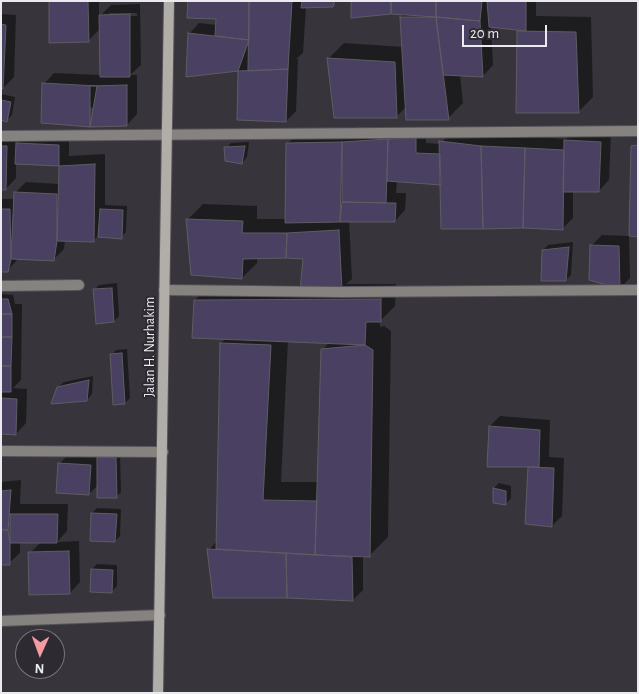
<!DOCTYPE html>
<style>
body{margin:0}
#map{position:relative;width:639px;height:694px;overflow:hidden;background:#37353b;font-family:"Alegreya Sans",sans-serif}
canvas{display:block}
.frame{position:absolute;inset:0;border:2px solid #ebeaee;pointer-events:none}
.north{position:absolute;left:15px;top:629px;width:50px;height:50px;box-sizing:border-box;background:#2d2b31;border:1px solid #79777d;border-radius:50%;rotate:182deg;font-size:14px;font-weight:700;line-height:20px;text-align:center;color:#ebeaee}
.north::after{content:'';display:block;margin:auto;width:18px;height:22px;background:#f49aa2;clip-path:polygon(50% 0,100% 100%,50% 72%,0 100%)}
.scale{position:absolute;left:462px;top:25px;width:85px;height:22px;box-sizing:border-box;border:2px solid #ebeaee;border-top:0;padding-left:6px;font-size:15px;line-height:18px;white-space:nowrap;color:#ebeaee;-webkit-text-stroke:4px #2d2b31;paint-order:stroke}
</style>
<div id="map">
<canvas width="639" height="694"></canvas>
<div class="frame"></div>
<div class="north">N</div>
<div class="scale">20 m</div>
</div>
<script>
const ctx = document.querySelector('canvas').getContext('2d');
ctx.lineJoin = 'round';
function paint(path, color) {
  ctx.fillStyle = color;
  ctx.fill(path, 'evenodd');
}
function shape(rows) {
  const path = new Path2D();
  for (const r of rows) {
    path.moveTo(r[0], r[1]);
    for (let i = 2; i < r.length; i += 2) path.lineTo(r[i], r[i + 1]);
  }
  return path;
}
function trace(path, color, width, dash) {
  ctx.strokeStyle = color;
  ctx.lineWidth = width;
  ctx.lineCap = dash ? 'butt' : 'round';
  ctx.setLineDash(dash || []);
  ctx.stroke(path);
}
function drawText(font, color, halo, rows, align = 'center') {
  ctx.font = font + ' "Alegreya Sans",sans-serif';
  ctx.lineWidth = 4;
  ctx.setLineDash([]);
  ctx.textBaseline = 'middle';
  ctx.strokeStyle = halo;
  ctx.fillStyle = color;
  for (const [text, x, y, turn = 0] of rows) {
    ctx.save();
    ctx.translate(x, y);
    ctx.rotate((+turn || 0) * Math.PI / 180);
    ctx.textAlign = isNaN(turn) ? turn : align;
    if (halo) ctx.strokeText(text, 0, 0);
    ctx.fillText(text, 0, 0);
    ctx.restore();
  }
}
const shadow = shape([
 [50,1,99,1,99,17,111,5,140,4,141,65,130,75,137,75,137,114,127,125,44,84,54,73,101,75,100,29,88,41],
 [109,13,137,13,137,16,109,16],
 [189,1,337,1,333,5,306,7,303,53,296,59,298,59,296,111,286,121,239,119,239,70,187,75,189,34,199,23,217,25,217,18],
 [352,1,536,1,536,16,591,17,593,97,578,112,519,31,521,29,491,26,493,65,483,76,460,75,463,103,448,118,407,106,396,117,329,58,344,43,403,47,401,17,405,14],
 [1,14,16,15,14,77,3,88,1,88],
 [1,94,15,97,12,115,7,120,1,119],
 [356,127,356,131,426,128,426,143,441,144,451,131,566,139,575,130,611,132,609,180,599,191,573,191,573,218,562,229,442,184,397,180,396,193,406,193,405,210,395,221,349,220,352,279,346,284,396,284,395,306,380,321,380,327,384,326,391,331,388,537,369,556,363,556,363,590,353,600,209,550,217,541,221,343,226,338,195,300,210,285,302,285,304,257,257,257,257,263,242,278,192,274,188,219,203,204,257,206,257,219,286,219,287,144,302,129],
 [288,340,330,342,322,350,318,482,281,482],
 [28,133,69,135,69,156,105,154,105,205,127,206,126,232,121,237,98,236,94,240,65,240,64,249,53,260,19,258,8,270,1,270,1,199,15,199,15,193,26,182,59,184,60,165,16,163,16,178,6,189,1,189,1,136,17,136,17,144],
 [249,142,247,157,242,163,226,148,231,143],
 [602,235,629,236,630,278,620,288,591,246],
 [573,242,571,275,566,280,543,250,548,245],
 [117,283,119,316,114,321,94,290,99,285],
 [1,294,13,295,15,304,22,304,21,380,13,388,27,389,26,423,16,434,1,433],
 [127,349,130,398,125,403,111,355,116,350],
 [93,376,92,394,87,400,58,387,64,382],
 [500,416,550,420,549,457,564,458,562,516,552,526,526,523,530,466,490,426],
 [70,453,120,453,121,492,116,497,98,485,89,494,59,464],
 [21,480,20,504,68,504,67,531,57,542,79,541,80,582,70,593,30,553,41,542,20,542,20,553,9,563,1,564,1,482],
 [11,520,10,545,9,545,7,530,8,523],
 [499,483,511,486,511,498,506,504,494,488],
 [97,508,121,509,120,536,115,541,92,513],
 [97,564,117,565,117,586,112,591,92,569]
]);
const building = shape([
 [49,1,88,1,89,42,49,43,49,1],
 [188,1,249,1,249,40,215,36,216,19,187,18,188,1],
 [249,1,292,1,288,69,248,71,249,1],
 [302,1,335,1,333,7,301,8,302,1],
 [351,1,391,1,391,14,351,18,351,1],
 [391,1,436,1,436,17,391,14,391,1],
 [436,1,482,1,480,21,436,17,436,1],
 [487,1,526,1,526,31,489,27,487,1],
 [130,14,130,77,100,77,99,15,130,14],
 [400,17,436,17,449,120,406,120,400,17],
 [436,17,480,21,483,77,443,75,436,17],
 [1,24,6,25,3,89,1,89,1,24],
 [517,31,576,32,579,113,516,113,517,31],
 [188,33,249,40,238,71,186,77,188,33],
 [327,58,395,62,397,118,334,118,327,58],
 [288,69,286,122,237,120,238,71,288,69],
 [42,83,97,86,90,127,41,123,42,83],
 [127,85,127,126,90,127,90,86,127,85],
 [1,100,11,102,7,122,1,120,1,100],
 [416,138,416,153,440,154,441,185,387,181,388,139,416,138],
 [388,139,386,203,342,202,342,142,388,139],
 [564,140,601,142,599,192,563,192,564,140],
 [439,141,481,146,483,229,441,229,439,141],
 [342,142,340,222,285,223,286,143,342,142],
 [16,143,59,145,59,166,15,164,16,143],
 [638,145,638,237,629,236,631,146,638,145],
 [1,146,7,146,6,190,1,190,1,146],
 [245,146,242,164,225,161,224,147,245,146],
 [481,146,525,148,523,228,483,229,481,146],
 [525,148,564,150,563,230,523,228,525,148],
 [95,164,94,242,57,241,59,166,95,164],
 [14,192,57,194,57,241,54,261,11,259,14,192],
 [342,202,396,203,395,222,340,222,342,202],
 [1,209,10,209,11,259,8,272,1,272,1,209],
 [100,209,123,210,122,239,98,237,100,209],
 [186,219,243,221,242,233,287,233,286,258,243,259,242,279,191,275,186,219],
 [339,230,342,291,300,291,303,259,286,258,287,233,339,230],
 [590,245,619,246,620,289,589,280,590,245],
 [569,247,566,281,541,281,542,250,569,247],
 [112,288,114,322,96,324,93,289,112,288],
 [1,299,8,299,12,314,1,314,1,299],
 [381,299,381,322,366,322,365,345,192,338,194,300,381,299],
 [1,314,12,314,12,337,1,337,1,314],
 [1,337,12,337,11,366,1,366,1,337],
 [220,343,271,345,263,500,317,501,315,555,216,549,220,343],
 [365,345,373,350,370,557,315,555,321,349,365,345],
 [122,353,125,404,113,405,110,354,122,353],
 [1,366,11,366,11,392,1,392,1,366],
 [89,380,87,401,51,404,57,387,89,380],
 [1,398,17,399,16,435,1,434,1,398],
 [489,426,540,430,539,467,487,467,489,426],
 [97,457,116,458,117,498,97,498,97,457],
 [58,463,91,465,89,495,56,493,58,463],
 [528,467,554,468,552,527,525,524,528,467],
 [493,488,506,491,506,505,493,503,493,488],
 [11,490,8,530,1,529,1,491,11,490],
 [91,513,117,514,115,542,90,541,91,513],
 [10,514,58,514,57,543,10,543,10,514],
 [1,530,8,530,10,543,10,565,1,565,1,530],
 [207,549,286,553,287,598,213,598,207,549],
 [69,551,70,594,29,595,28,552,69,551],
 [286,553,352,557,353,601,287,598,286,553],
 [91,569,113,570,112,593,90,592,91,569]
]);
const minor = shape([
 [1,136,638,131],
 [1,286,79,285],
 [164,290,342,292,638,290],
 [1,451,163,452],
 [1,621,160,615]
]);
const secondary = shape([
 [158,693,169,1]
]);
const streetNames = [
 ["Jalan H. Nurhakim",150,347,-90]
];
paint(shadow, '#0007');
paint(building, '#4a4162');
trace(building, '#5e5c63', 1);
trace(minor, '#545258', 12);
trace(secondary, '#545258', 12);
trace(minor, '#858280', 10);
trace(secondary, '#b1ada9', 10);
drawText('14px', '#ebeaee', '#2d2b31', streetNames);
</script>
